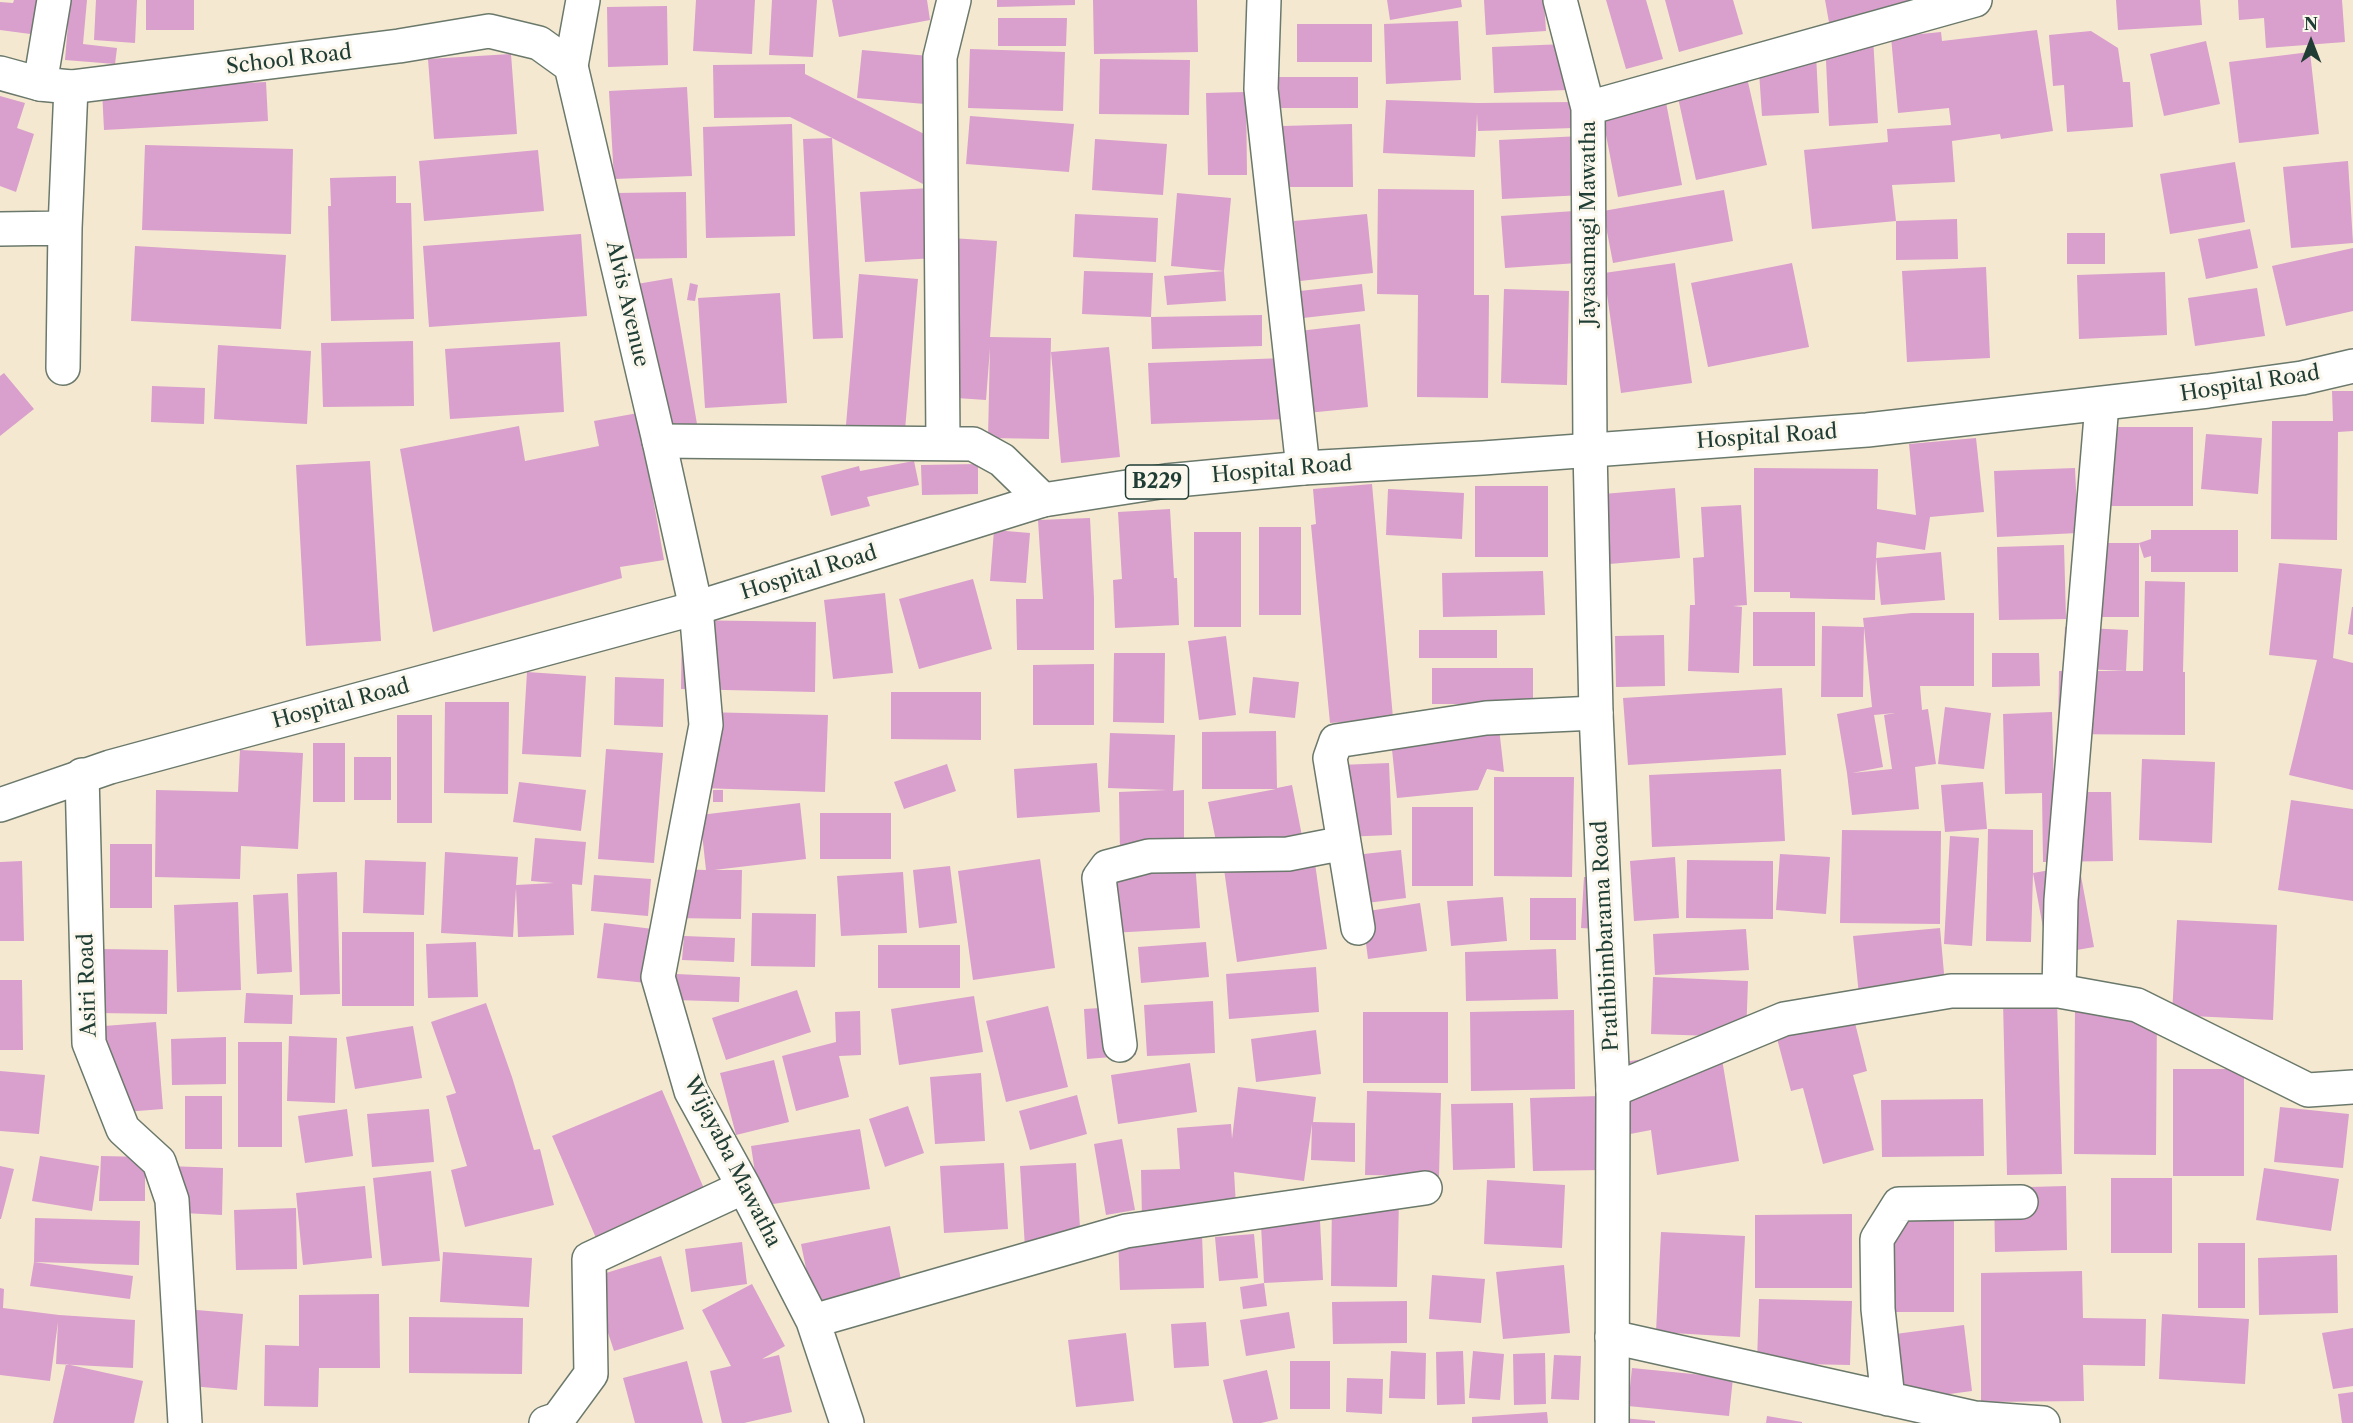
<!DOCTYPE html>
<style>
body{margin:0}
#map{position:relative;width:2353px;height:1423px;overflow:hidden;background:#f5e8d0;font-family:"Libre Caslon Text",serif}
canvas{display:block}
.north{position:absolute;left:2281px;top:12px;width:60px;height:60px;-webkit-text-stroke:4px #fbf7ec;paint-order:stroke;rotate:0deg;font-size:16px;font-weight:700;line-height:24px;text-align:center;color:#1f3d34}
.north::after{content:'';display:block;margin:auto;width:21px;height:27px;background:#1f3d34;clip-path:polygon(50% 0,100% 100%,50% 72%,0 100%)}
</style>
<div id="map">
<canvas width="2353" height="1423"></canvas>
<div class="north">N</div>
</div>
<script>
const ctx = document.querySelector('canvas').getContext('2d');
ctx.lineJoin = 'round';
function paint(path, color) {
  ctx.fillStyle = color;
  ctx.fill(path, 'evenodd');
}
function shape(rows) {
  const path = new Path2D();
  for (const r of rows) {
    path.moveTo(r[0], r[1]);
    for (let i = 2; i < r.length; i += 2) path.lineTo(r[i], r[i + 1]);
  }
  return path;
}
function trace(path, color, width, dash) {
  ctx.strokeStyle = color;
  ctx.lineWidth = width;
  ctx.lineCap = dash ? 'butt' : 'round';
  ctx.setLineDash(dash || []);
  ctx.stroke(path);
}
function drawText(font, color, halo, rows, align = 'center') {
  ctx.font = font + ' "Libre Caslon Text",serif';
  ctx.lineWidth = 6;
  ctx.setLineDash([]);
  ctx.textBaseline = 'middle';
  ctx.strokeStyle = halo;
  ctx.fillStyle = color;
  for (const [text, x, y, turn = 0] of rows) {
    ctx.save();
    ctx.translate(x, y);
    ctx.rotate((+turn || 0) * Math.PI / 180);
    ctx.textAlign = isNaN(turn) ? turn : align;
    if (halo) ctx.strokeText(text, 0, 0);
    ctx.fillText(text, 0, 0);
    ctx.restore();
  }
}
const building = shape([
 [14,0,43,0,38,35,0,30,0,2,13,3],
 [70,0,87,0,83,44,117,48,115,64,65,60],
 [96,0,137,0,135,43,94,40],
 [146,0,194,0,194,30,146,30],
 [696,0,755,0,752,54,693,51],
 [772,0,817,0,813,57,769,55],
 [832,0,927,0,930,20,839,37],
 [997,0,1075,0,1075,5,997,7],
 [1093,0,1197,0,1198,52,1094,54],
 [1387,0,1461,0,1462,7,1390,20],
 [1484,0,1544,0,1546,31,1486,35],
 [1606,0,1646,0,1663,59,1626,69],
 [1665,0,1733,0,1743,34,1679,52],
 [1825,0,1919,0,1830,28],
 [2116,0,2200,0,2202,25,2118,30],
 [2238,0,2342,0,2345,42,2266,48,2264,18,2239,20],
 [667,6,668,65,608,67,607,7],
 [998,18,1067,18,1066,46,998,46],
 [1458,21,1461,80,1386,84,1384,24],
 [1297,24,1372,24,1372,62,1297,62],
 [2037,30,2053,131,2001,139,2000,134,1952,141,1955,182,1892,185,1896,221,1812,229,1804,150,1888,142,1887,129,1951,125,1949,108,1898,113,1891,37,1941,32,1942,41],
 [2091,31,2118,48,2123,82,2130,82,2133,127,2067,132,2064,85,2053,86,2049,35],
 [1873,37,1878,123,1829,126,1825,39],
 [2206,41,2220,104,2164,116,2150,54],
 [1565,44,1567,90,1494,93,1492,47],
 [970,49,1065,52,1063,111,968,108],
 [862,50,940,57,936,105,857,98],
 [2310,52,2319,134,2239,143,2229,62],
 [511,54,517,134,434,139,428,59],
 [1816,54,1819,113,1762,116,1758,57],
 [1100,59,1190,60,1189,115,1099,114],
 [805,64,805,74,950,147,929,187,832,138,843,338,813,339,803,139,832,138,790,117,714,118,713,65],
 [1745,69,1767,165,1696,180,1675,84],
 [1267,77,1358,77,1358,108,1267,108],
 [266,82,268,121,104,130,102,90],
 [687,87,692,176,614,179,609,91],
 [1246,92,1247,175,1208,175,1206,93],
 [1664,92,1682,185,1618,197,1600,104],
 [0,96,25,103,17,128,34,134,16,192,0,186],
 [1386,100,1477,103,1575,102,1574,128,1478,131,1477,113,1475,157,1383,153],
 [970,116,1074,124,1069,172,966,164],
 [792,124,795,236,706,238,703,127],
 [1352,124,1353,187,1284,187,1283,126],
 [1581,136,1584,195,1502,199,1499,140],
 [1095,139,1167,144,1163,195,1092,190],
 [145,145,293,149,291,234,142,230],
 [538,150,544,211,424,221,419,161],
 [2348,161,2353,243,2291,248,2283,167],
 [2235,162,2245,222,2170,234,2160,174],
 [396,176,396,203,411,203,414,319,331,321,328,206,331,206,330,178],
 [948,187,951,238,997,241,990,337,1051,338,1049,439,988,438,990,348,986,400,927,396,936,258,865,262,860,192],
 [1378,189,1474,190,1474,295,1489,295,1488,398,1417,397,1418,295,1377,294],
 [1724,190,1733,241,1613,263,1603,211],
 [686,192,687,258,617,259,615,193],
 [1177,193,1231,198,1224,271,1226,301,1167,305,1164,276,1224,271,1171,266],
 [1589,210,1592,262,1505,268,1501,216],
 [1075,214,1158,218,1156,262,1073,257],
 [1367,214,1373,273,1300,281,1294,221],
 [1957,219,1958,259,1896,260,1896,221],
 [2250,229,2258,268,2206,279,2198,239],
 [2067,233,2105,233,2105,264,2067,264],
 [581,234,587,316,429,327,423,246],
 [135,246,286,255,281,329,131,321],
 [2353,248,2353,311,2286,326,2272,266],
 [1675,263,1692,383,1621,393,1604,273],
 [1792,263,1809,347,1708,367,1691,283],
 [1986,267,1990,358,1907,362,1902,271],
 [1084,271,1153,273,1151,317,1082,314],
 [2165,272,2167,335,2079,339,2077,275],
 [859,274,918,279,905,430,846,425],
 [672,278,697,424,663,430,637,284],
 [690,283,698,285,695,301,687,300],
 [1362,284,1365,311,1303,318,1300,291],
 [2257,288,2265,336,2195,346,2188,298],
 [1504,289,1569,291,1567,385,1501,383],
 [780,293,787,403,705,408,698,298],
 [1262,315,1262,346,1152,349,1151,317],
 [1360,324,1368,407,1307,413,1299,331],
 [413,341,414,406,323,407,321,343],
 [560,342,564,412,450,419,445,349],
 [218,345,311,351,307,424,214,419],
 [1109,347,1120,457,1061,463,1051,352],
 [1285,358,1287,419,1151,424,1148,363],
 [4,373,34,409,0,436,0,376],
 [152,386,205,388,204,424,151,422],
 [2332,391,2353,391,2353,431,2338,432,2337,540,2271,539,2272,421,2333,421],
 [638,413,664,560,620,567,622,578,433,632,400,449,519,426,525,461,599,446,594,421],
 [2103,427,2193,427,2193,506,2103,506],
 [2206,434,2262,438,2258,494,2201,489],
 [1976,438,1984,512,1930,517,1925,550,1877,542,1876,558,1941,552,1945,600,1881,605,1876,558,1875,600,1790,598,1790,592,1754,592,1754,468,1878,469,1877,509,1916,515,1909,444],
 [370,461,381,641,306,646,296,465],
 [914,461,919,485,867,497,870,506,831,516,821,476,859,466,860,471],
 [978,464,978,494,922,495,921,465],
 [2075,468,2078,533,1997,537,1994,471],
 [1372,484,1393,718,1330,723,1311,525,1316,524,1313,489],
 [1475,486,1548,486,1548,557,1475,557],
 [1675,488,1680,558,1609,564,1603,494],
 [1388,489,1464,493,1462,539,1386,535],
 [1741,505,1747,605,1733,606,1742,607,1739,673,1688,671,1690,605,1695,605,1693,558,1704,557,1701,507],
 [1170,509,1174,578,1177,578,1179,625,1115,628,1113,580,1122,579,1118,512],
 [1090,518,1094,598,1094,650,1017,650,1016,599,1043,599,1038,520],
 [1259,527,1301,527,1301,615,1259,615],
 [994,530,1030,533,1026,583,990,581],
 [2151,530,2238,530,2238,572,2151,572,2151,556,2144,558,2139,543,2151,539],
 [1194,532,1241,532,1241,627,1194,627],
 [2084,543,2139,543,2139,617,2084,617],
 [2064,545,2066,619,1999,620,1997,547],
 [2279,563,2342,569,2333,658,2353,663,2353,790,2289,775,2317,660,2269,655],
 [1543,571,1545,615,1443,617,1442,573],
 [973,579,992,649,919,669,899,599],
 [2145,581,2185,582,2183,672,2185,672,2185,735,2058,734,2059,671,2143,671],
 [885,593,893,673,833,679,824,600],
 [2352,607,2353,607,2353,635,2348,634],
 [1753,612,1815,612,1815,666,1753,666],
 [1912,613,1974,613,1974,686,1920,686,1922,710,1928,709,1936,764,1915,767,1919,809,1852,815,1847,773,1837,714,1872,707,1864,627,1863,697,1821,697,1822,626,1864,627,1863,618],
 [1895,713,1884,715,1892,769,1852,773,1883,767,1874,715],
 [682,620,816,622,815,692,681,689],
 [2065,627,2128,630,2126,671,2063,668],
 [1419,630,1497,630,1497,658,1419,658],
 [1664,635,1665,686,1616,687,1615,636],
 [1226,636,1236,715,1199,720,1188,641],
 [1114,653,1165,653,1164,723,1113,722],
 [1992,653,2039,653,2040,686,1992,687],
 [1094,664,1094,725,1033,725,1033,665],
 [1432,668,1533,668,1533,704,1432,704],
 [527,672,586,676,581,757,522,754],
 [615,677,664,679,663,727,614,725],
 [1253,677,1299,682,1295,718,1249,713],
 [1782,688,1786,755,1628,765,1623,698],
 [891,692,981,692,981,740,891,739],
 [445,702,509,702,508,794,444,793],
 [1945,707,1991,713,1984,769,1938,764],
 [702,712,828,715,825,792,700,788],
 [2052,712,2054,792,2111,792,2113,861,2043,862,2042,793,2005,794,2003,714],
 [397,715,432,715,432,823,397,823],
 [1499,728,1504,772,1487,769,1478,790,1397,798,1391,740],
 [1276,731,1277,788,1292,785,1302,836,1218,851,1208,802,1276,789,1202,789,1202,732],
 [1110,733,1175,735,1173,791,1184,790,1184,851,1120,852,1119,792,1167,790,1108,788],
 [313,743,345,743,345,802,313,802],
 [606,749,663,753,654,863,598,859],
 [240,750,303,753,298,849,241,846,240,879,155,877,156,790,238,792],
 [354,757,391,757,391,800,354,800],
 [2142,759,2215,762,2212,843,2139,840],
 [1097,763,1100,812,1017,818,1014,769],
 [1389,763,1392,835,1342,837,1340,765],
 [947,764,956,791,904,809,894,782],
 [1781,769,1785,841,1652,847,1649,775],
 [1494,777,1574,777,1572,877,1494,876],
 [519,782,586,790,581,831,513,822],
 [1983,782,1987,829,1945,832,1941,785],
 [713,790,723,790,723,802,713,802],
 [2291,800,2353,809,2353,901,2278,890],
 [800,803,806,859,714,870,742,870,741,919,673,918,674,869,706,870,700,815],
 [1412,807,1473,807,1473,886,1412,886],
 [820,813,891,813,891,859,820,859],
 [1988,829,2033,830,2033,873,2079,865,2094,947,2048,955,2033,873,2031,942,1986,941],
 [1842,830,1941,831,1940,924,1840,923],
 [1950,836,1979,838,1972,946,1944,944],
 [535,838,586,842,582,885,572,884,574,935,518,937,516,888,513,937,441,933,445,852,518,857,516,885,554,883,531,881],
 [110,844,152,844,152,908,110,908],
 [1313,849,1327,949,1237,962,1223,862],
 [1401,850,1406,898,1351,905,1345,856],
 [1780,854,1830,857,1826,914,1776,910],
 [1675,857,1679,918,1634,921,1630,861],
 [1040,859,1055,968,973,980,958,871],
 [365,860,426,862,424,915,363,913],
 [1687,860,1773,861,1773,919,1686,918],
 [22,861,24,941,0,941,0,862],
 [1195,862,1200,928,1111,933,1107,867],
 [950,866,957,923,919,928,913,870],
 [337,872,340,994,300,995,297,874],
 [903,872,907,933,841,936,837,876],
 [594,875,651,879,648,916,591,911],
 [1584,877,1618,879,1615,930,1581,928],
 [288,893,292,972,257,974,253,895],
 [1503,897,1507,941,1451,946,1447,901],
 [1530,898,1576,898,1576,940,1530,940],
 [238,902,241,990,177,992,174,905],
 [1420,903,1427,951,1368,959,1362,912],
 [752,913,816,914,815,967,751,966],
 [2177,920,2277,925,2273,1020,2172,1015],
 [604,923,653,929,647,983,597,978],
 [1940,928,1946,996,1860,1005,1853,936],
 [1746,929,1749,970,1655,975,1653,934],
 [342,932,414,932,414,1006,342,1006],
 [684,936,735,938,734,962,682,960],
 [476,942,478,997,428,998,426,944],
 [1206,942,1209,977,1141,983,1138,947],
 [878,945,960,945,960,988,878,988],
 [99,949,168,950,167,1014,98,1013],
 [1556,949,1558,999,1466,1001,1465,952],
 [1316,967,1319,1012,1229,1019,1226,974],
 [676,974,740,977,739,1002,675,1000],
 [1653,977,1748,981,1746,1037,1651,1034],
 [0,980,22,980,23,1050,0,1050],
 [797,990,811,1032,726,1060,712,1018],
 [246,993,293,995,292,1024,244,1023],
 [974,996,983,1052,899,1065,891,1009],
 [2057,1000,2062,1174,2007,1175,2003,1001],
 [1213,1001,1215,1053,1147,1056,1144,1005],
 [486,1003,512,1077,534,1150,540,1149,554,1205,465,1227,451,1170,467,1166,446,1096,456,1093,431,1022],
 [2075,1005,2157,1006,2156,1155,2074,1154],
 [1048,1006,1068,1087,1006,1102,986,1021],
 [1133,1006,1136,1055,1087,1059,1084,1009],
 [1574,1010,1575,1089,1471,1091,1470,1012],
 [860,1011,861,1055,839,1056,849,1097,796,1111,782,1056,836,1042,835,1012],
 [1852,1011,1867,1071,1853,1075,1874,1150,1823,1164,1803,1088,1791,1091,1775,1031],
 [1363,1012,1448,1012,1448,1083,1363,1083],
 [156,1022,163,1109,112,1113,104,1026],
 [413,1026,422,1078,355,1089,346,1037],
 [1316,1030,1321,1074,1256,1082,1251,1039],
 [289,1036,337,1038,335,1103,287,1101],
 [226,1037,226,1084,172,1085,171,1039],
 [238,1042,282,1042,282,1147,238,1147],
 [1720,1047,1739,1161,1657,1175,1651,1130,1630,1134,1618,1063],
 [774,1060,789,1122,736,1135,720,1073],
 [1190,1063,1197,1112,1118,1124,1111,1075],
 [2173,1069,2244,1069,2244,1176,2173,1176],
 [0,1071,45,1075,39,1134,0,1131],
 [981,1073,985,1141,935,1144,930,1077],
 [1238,1087,1316,1097,1313,1122,1355,1123,1355,1162,1311,1160,1312,1124,1304,1181,1234,1172,1236,1206,1142,1219,1141,1170,1180,1169,1177,1128,1231,1124,1232,1139],
 [662,1090,705,1191,596,1238,552,1136],
 [1367,1091,1441,1093,1439,1176,1365,1175],
 [1077,1095,1087,1134,1030,1150,1019,1111],
 [185,1096,222,1096,222,1149,185,1149],
 [1600,1096,1602,1170,1533,1171,1530,1098],
 [1983,1099,1984,1156,1882,1157,1881,1100],
 [1513,1103,1515,1168,1453,1170,1451,1104],
 [908,1106,924,1153,885,1167,869,1119],
 [2280,1107,2349,1114,2343,1168,2274,1162],
 [347,1109,353,1156,305,1163,298,1116],
 [429,1109,434,1162,372,1167,367,1114],
 [860,1129,870,1189,760,1206,751,1146],
 [1122,1139,1135,1210,1106,1215,1094,1144],
 [40,1156,99,1166,92,1211,32,1201],
 [101,1156,145,1157,145,1201,99,1201],
 [1004,1163,1008,1229,944,1233,940,1166],
 [1076,1163,1081,1244,1025,1248,1020,1166],
 [0,1166,14,1169,1,1219,0,1219],
 [167,1166,223,1168,222,1215,164,1212],
 [2264,1168,2339,1179,2331,1231,2256,1220],
 [431,1171,440,1261,382,1266,373,1178],
 [2111,1178,2172,1178,2172,1253,2111,1253],
 [1487,1180,1565,1185,1562,1248,1484,1244],
 [365,1186,372,1258,303,1265,296,1193],
 [2066,1186,2067,1250,1995,1252,1994,1188],
 [1332,1198,1399,1199,1397,1287,1331,1286],
 [1319,1201,1323,1280,1264,1283,1267,1306,1243,1309,1240,1287,1264,1283,1260,1205],
 [296,1208,297,1269,236,1270,234,1210],
 [1875,1210,1954,1210,1954,1312,1875,1312],
 [1852,1214,1852,1288,1755,1288,1755,1215],
 [35,1218,140,1221,139,1265,34,1262],
 [890,1226,904,1294,815,1312,801,1244],
 [1661,1232,1745,1236,1740,1337,1656,1332],
 [1254,1234,1258,1278,1219,1281,1215,1237],
 [1202,1235,1204,1288,1120,1290,1118,1238],
 [742,1242,747,1284,691,1292,685,1249],
 [2198,1243,2245,1243,2245,1308,2198,1308],
 [443,1252,532,1258,529,1307,440,1302],
 [2337,1255,2338,1313,2259,1315,2258,1258],
 [661,1256,684,1329,614,1351,590,1278],
 [34,1262,133,1276,130,1299,30,1286],
 [1564,1265,1570,1333,1503,1339,1496,1272],
 [2082,1271,2083,1318,2146,1319,2145,1366,2083,1365,2084,1401,1981,1402,1981,1273],
 [1432,1275,1485,1279,1481,1323,1429,1319],
 [752,1284,785,1346,762,1359,779,1355,792,1412,744,1423,722,1423,710,1371,731,1366,702,1310],
 [0,1288,4,1289,3,1308,59,1315,135,1320,133,1368,56,1364,58,1322,50,1381,0,1375],
 [379,1294,380,1368,319,1368,318,1407,264,1406,265,1345,299,1346,299,1295],
 [1759,1299,1852,1301,1850,1365,1757,1363],
 [1407,1301,1407,1343,1333,1344,1332,1302],
 [185,1309,243,1314,237,1390,179,1385],
 [1289,1312,1295,1348,1246,1356,1240,1320],
 [2162,1314,2249,1319,2245,1384,2159,1379],
 [409,1317,523,1318,522,1374,409,1373],
 [1206,1322,1209,1366,1174,1368,1171,1324],
 [1964,1325,1972,1391,1889,1402,1880,1336],
 [2353,1328,2353,1386,2333,1389,2322,1333],
 [1126,1333,1134,1401,1076,1407,1068,1340],
 [1391,1351,1426,1353,1425,1399,1389,1398],
 [1463,1351,1465,1404,1437,1405,1436,1352],
 [1473,1351,1504,1354,1500,1400,1469,1398],
 [1545,1353,1546,1404,1514,1405,1513,1354],
 [1554,1355,1581,1356,1579,1400,1551,1399],
 [687,1361,703,1423,635,1423,623,1378],
 [1290,1361,1330,1361,1330,1409,1290,1409],
 [66,1364,143,1381,134,1423,53,1423],
 [1632,1368,1733,1378,1729,1416,1628,1406],
 [1267,1370,1278,1419,1261,1423,1233,1423,1223,1380],
 [1347,1378,1383,1379,1382,1414,1346,1412],
 [2353,1392,2353,1423,2342,1423,2338,1394],
 [1547,1412,1548,1423,1472,1423,1472,1417],
 [1767,1416,1802,1422,1802,1423,1766,1423],
 [1623,1418,1655,1421,1655,1423,1622,1423]
]);
const minor = shape([
 [1264,0,1261,89,1303,468],
 [1560,0,1588,108,1590,449],
 [571,66,583,0],
 [40,84,54,0],
 [1588,108,1975,0],
 [0,229,65,228],
 [63,368,65,228,71,87],
 [659,441,973,444,1002,460,1043,500],
 [943,443,940,57,954,0],
 [696,608,706,725,658,977,691,1091,744,1187,813,1321,847,1423],
 [82,775,89,1043,123,1129,159,1162,172,1200,185,1423],
 [1358,928,1330,758,1336,741,1486,718,1596,713],
 [2059,991,2061,900,2102,404],
 [1120,1045,1099,878,1107,867,1149,856,1288,854,1344,843],
 [1613,1090,1784,1019,1951,991,2059,991,2137,1005,2308,1090,2353,1087],
 [813,1321,1126,1231,1425,1188],
 [1612,1337,1975,1418,2043,1423],
 [1888,1399,1878,1309,1877,1239,1899,1204,2021,1202],
 [546,1423,558,1419,591,1374,589,1259,744,1187]
]);
const tertiary = shape([
 [0,73,40,84,71,87,399,46,489,31,539,43,571,66,659,441,696,608],
 [1590,449,1596,713,1613,1090,1612,1423]
]);
const primary = shape([
 [0,805,110,767,696,608,1043,500,1166,481,1303,468,1483,458,1867,430,2208,391,2302,378,2353,366]
]);
const shields = [
 [1157,482,63]
];
const shieldNames = [
 ["B229",1157,482]
];
const streetNames = [
 ["School Road",289,60,-7],
 ["Jayasamagi Mawatha",1589,223,-90],
 ["Alvis Avenue",627,304,77],
 ["Hospital Road",2250,384,-9],
 ["Hospital Road",1767,437,-4],
 ["Hospital Road",1282,470,-5],
 ["Hospital Road",809,573,-17],
 ["Hospital Road",341,704,-15],
 ["Prathibimbarama Road",1606,936,-93],
 ["Asiri Road",88,985,-92],
 ["Wijayaba Mawatha",732,1162,63]
];
paint(building, '#d99fcd');
trace(minor, '#6a796b', 36);
trace(tertiary, '#6a796b', 36);
trace(primary, '#6a796b', 36);
trace(minor, '#fff', 33);
trace(tertiary, '#fff', 33);
trace(primary, '#fff', 33);
for (const [x, y, w] of shields) {
  const box = new Path2D();
  box.roundRect(x - w / 2, y - 17, w, 34, 4.5);
  ctx.fillStyle = '#fbf7ec';
  ctx.fill(box);
  trace(box, '#1f3d34', 1.5);
}
drawText('bold 20px', '#1f3d34', null, shieldNames);
drawText('21px', '#1f3d34', '#fbf7ec', streetNames);
</script>
